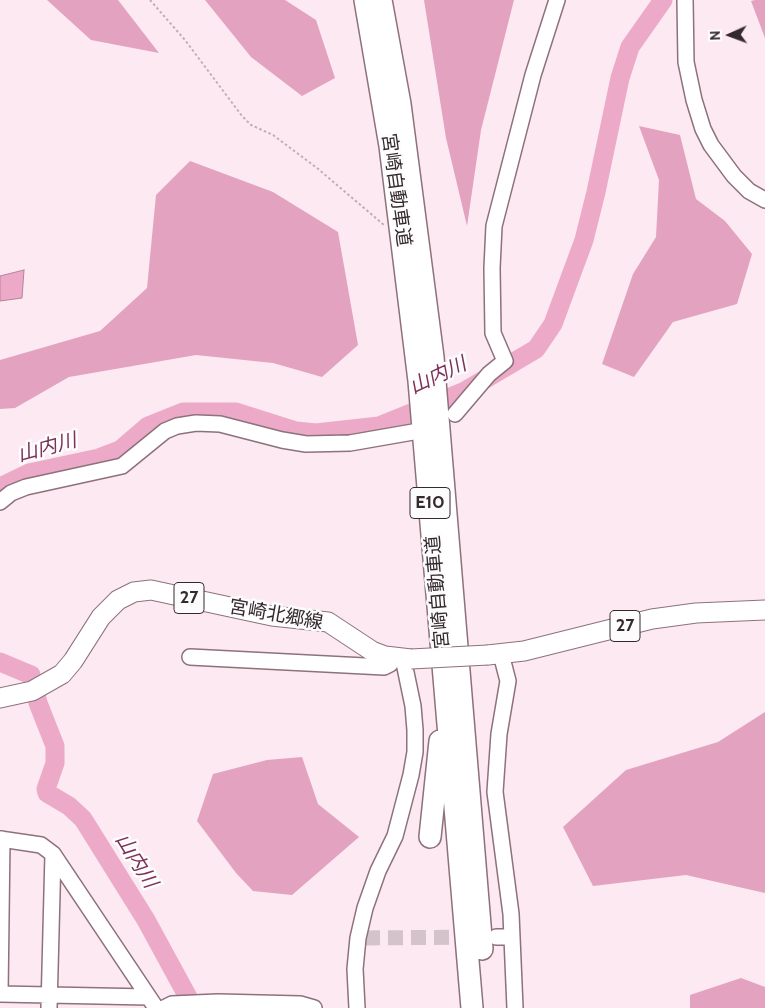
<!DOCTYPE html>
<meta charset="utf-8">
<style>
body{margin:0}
#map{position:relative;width:765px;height:1008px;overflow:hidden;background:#fce9f1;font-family:Cabin,sans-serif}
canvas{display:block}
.north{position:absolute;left:705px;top:10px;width:50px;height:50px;-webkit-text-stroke:4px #fcfcfc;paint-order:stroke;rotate:268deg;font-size:14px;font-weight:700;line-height:20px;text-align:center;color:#34292e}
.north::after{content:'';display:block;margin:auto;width:18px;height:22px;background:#34292e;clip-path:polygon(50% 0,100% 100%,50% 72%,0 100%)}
</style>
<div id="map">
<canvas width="765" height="1008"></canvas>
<div class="north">N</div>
</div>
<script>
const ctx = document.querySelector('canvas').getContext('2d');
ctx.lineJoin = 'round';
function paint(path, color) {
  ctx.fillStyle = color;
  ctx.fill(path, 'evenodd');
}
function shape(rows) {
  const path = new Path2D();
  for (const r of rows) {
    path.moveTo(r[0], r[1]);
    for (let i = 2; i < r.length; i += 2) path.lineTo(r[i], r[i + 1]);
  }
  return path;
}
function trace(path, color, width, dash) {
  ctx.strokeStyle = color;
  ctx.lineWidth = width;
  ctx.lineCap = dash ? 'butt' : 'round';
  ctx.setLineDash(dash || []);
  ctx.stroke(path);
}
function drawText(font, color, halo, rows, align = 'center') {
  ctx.font = font + ' Cabin,"Noto Sans JP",sans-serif';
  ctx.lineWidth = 5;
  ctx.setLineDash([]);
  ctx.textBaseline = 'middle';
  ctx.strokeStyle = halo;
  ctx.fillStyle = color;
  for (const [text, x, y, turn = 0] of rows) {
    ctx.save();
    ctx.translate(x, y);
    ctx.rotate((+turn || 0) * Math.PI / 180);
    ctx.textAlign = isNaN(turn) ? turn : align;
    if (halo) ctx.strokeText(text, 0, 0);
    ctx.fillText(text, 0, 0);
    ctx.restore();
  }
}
const forest = shape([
 [47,0,118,0,159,53,91,40],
 [205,0,285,0,316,20,335,78,302,96,251,57],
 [424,0,514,0,481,130,467,226,446,138],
 [755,0,765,0,765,38,751,1],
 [639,126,680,135,696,199,725,221,752,254,737,304,673,322,634,377,602,364,633,274,656,237,659,180],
 [190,161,273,192,338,232,358,345,322,377,273,363,196,355,69,377,15,408,0,409,0,360,100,331,147,288,156,195],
 [765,712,765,893,686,875,593,886,563,827,626,770,718,742],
 [302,757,318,804,359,837,292,895,253,891,236,873,197,821,213,774,267,760],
 [741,978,765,987,765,1008,690,1008,690,995]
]);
const water = shape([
 [24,270,22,298,0,301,0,276,24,270]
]);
const river = shape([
 [0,487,29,473,99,458,120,450,148,426,183,412,236,412,296,431,316,433,379,426,465,391,536,349,553,324,584,240,596,192,620,78,630,47,663,0],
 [0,662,31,675,38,703,55,746,55,763,46,789,47,793,69,806,83,819,146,920,189,999]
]);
const minorTunnel = shape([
 [365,938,476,937]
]);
const path = shape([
 [150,0,185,40,242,116,251,125,273,135,317,168,384,225]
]);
const minor = shape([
 [685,0,686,62,694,100,703,129,711,145,734,176,749,191,765,200],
 [455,414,489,374,505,361,493,333,492,268,494,226,533,75,557,0],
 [0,502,11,493,26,487,122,466,165,431,177,426,196,423,220,424,282,440,306,444,350,443,413,432],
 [501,654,508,681,499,734,495,792,511,914,515,1008],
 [190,657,384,667,390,664,395,658],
 [0,839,41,845,53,854,156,1008],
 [2,839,0,994,148,997],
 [496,937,512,937],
 [49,1008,53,854],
 [164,1008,172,1004,218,1002,300,1004,314,1008],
 [357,1008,355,969,358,938,365,908,378,871,395,836,411,775,415,752,415,730,413,706,403,658]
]);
const major = shape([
 [488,655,524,651,652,619,696,613,765,610],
 [0,698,32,691,62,674,73,661,101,617,118,600,134,592,151,590,272,616,328,622,372,651,385,656,411,659]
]);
const highway = shape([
 [365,0,390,146,419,381,472,1008],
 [381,0,400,104,433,357,482,949],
 [430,837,440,741]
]);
const majorBridge = shape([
 [411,659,488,655]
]);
const shields = [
 [430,503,40],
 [189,598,30],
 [625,626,30]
];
const shieldNames = [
 ["E10",430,503],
 ["27",189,598],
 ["27",625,626]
];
const streetNames = [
 ["宮崎自動車道",396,190,82],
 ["宮崎自動車道",438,592,-95],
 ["宮崎北郷線",276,615,10]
];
const waterNames = [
 ["山内川",438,376,-25],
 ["山内川",47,448,-15],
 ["山内川",136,861,58]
];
paint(forest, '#e3a2c0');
paint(water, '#ecaac8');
trace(water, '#b5839a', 1);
trace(river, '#ecaac8', 19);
trace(minorTunnel, '#d4c3ca', 15, [15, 8]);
trace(minor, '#8d717d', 18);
trace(major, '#8d717d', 21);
trace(highway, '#8d717d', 24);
trace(path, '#beadb4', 2, [2.5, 2.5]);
trace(minor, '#fff', 15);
trace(major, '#fff', 19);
trace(highway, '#fff', 21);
trace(majorBridge, '#8d717d', 21, []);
trace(majorBridge, '#fff', 19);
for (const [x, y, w] of shields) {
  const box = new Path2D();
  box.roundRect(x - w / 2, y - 15.5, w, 31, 4);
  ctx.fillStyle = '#fcfcfc';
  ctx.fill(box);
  trace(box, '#34292e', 1);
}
drawText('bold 18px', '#34292e', null, shieldNames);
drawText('19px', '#34292e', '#fcfcfc', streetNames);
drawText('italic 20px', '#7d3159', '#fcfcfc', waterNames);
</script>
